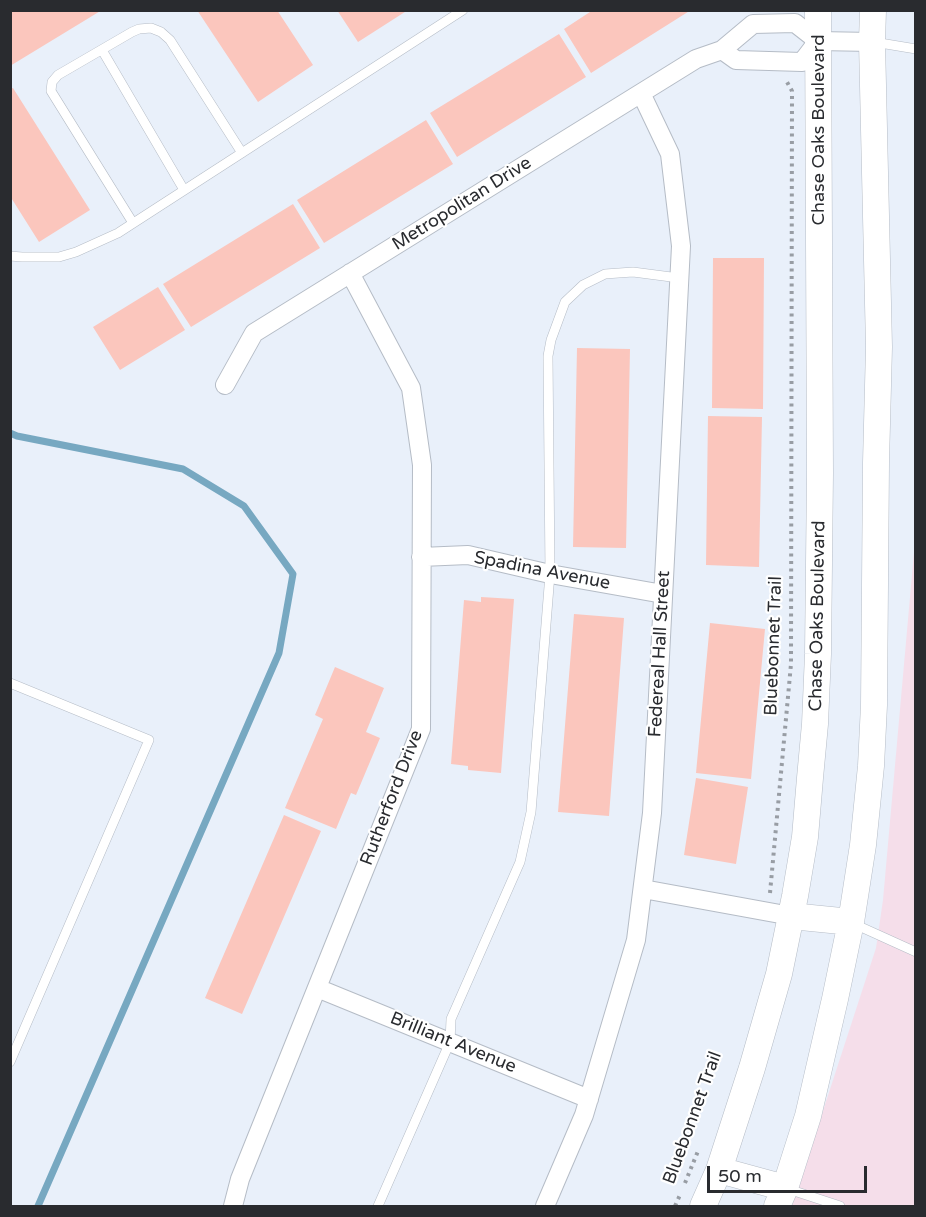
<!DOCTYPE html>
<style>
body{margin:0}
#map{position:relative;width:926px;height:1217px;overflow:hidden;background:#e9f0fa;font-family:"Varela Round",sans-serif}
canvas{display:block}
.frame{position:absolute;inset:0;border:12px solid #292b2f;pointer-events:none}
.scale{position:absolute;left:707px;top:1166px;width:160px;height:27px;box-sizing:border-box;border:3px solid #292b2f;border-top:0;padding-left:8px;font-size:18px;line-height:21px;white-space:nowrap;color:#292b2f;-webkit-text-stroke:4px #fff;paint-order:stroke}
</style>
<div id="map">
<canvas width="926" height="1217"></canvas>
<div class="frame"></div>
<div class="scale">50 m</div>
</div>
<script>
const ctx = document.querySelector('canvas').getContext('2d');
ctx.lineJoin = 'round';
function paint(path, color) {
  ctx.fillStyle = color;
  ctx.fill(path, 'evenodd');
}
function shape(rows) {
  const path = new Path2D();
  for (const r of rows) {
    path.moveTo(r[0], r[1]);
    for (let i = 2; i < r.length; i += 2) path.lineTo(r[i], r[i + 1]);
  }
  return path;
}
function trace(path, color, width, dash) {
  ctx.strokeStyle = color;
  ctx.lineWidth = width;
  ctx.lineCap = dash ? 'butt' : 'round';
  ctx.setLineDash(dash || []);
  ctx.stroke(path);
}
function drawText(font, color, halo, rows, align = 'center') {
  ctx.font = font + ' "Varela Round",sans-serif';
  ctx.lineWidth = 4.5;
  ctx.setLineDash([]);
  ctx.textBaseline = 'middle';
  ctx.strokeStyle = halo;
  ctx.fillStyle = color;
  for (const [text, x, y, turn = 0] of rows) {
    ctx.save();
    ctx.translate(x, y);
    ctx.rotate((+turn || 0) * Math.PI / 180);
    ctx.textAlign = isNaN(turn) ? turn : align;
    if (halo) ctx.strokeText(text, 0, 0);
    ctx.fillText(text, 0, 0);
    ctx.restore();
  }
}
const commercial = shape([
 [915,541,915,1206,792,1206,876,948,883,900]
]);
const stream = shape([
 [10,433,17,436,183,469,244,506,293,574,279,653,38,1206]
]);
const building = shape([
 [10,10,102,10,10,66],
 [197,10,277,10,313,65,258,102],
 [337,10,408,10,358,42],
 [593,10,691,10,591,73,564,29],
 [559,34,586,77,457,157,430,113],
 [13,88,90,210,39,242,10,196,10,89],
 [426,120,453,164,324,243,297,200],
 [293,204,320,248,191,327,163,284],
 [713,258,764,258,763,409,712,408],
 [158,287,185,330,120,370,93,327],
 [577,348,630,349,626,548,573,547],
 [708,416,762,417,759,567,706,565],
 [481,597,514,599,501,773,468,770,468,766,451,764,464,600,481,602],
 [574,614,624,618,609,816,558,812],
 [710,623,765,629,751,779,696,773],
 [335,667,384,688,366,732,380,738,356,795,351,793,336,829,285,808,323,719,315,715],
 [696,778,748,787,736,864,684,855],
 [284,815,321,831,242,1014,205,998]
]);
const path = shape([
 [770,893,791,664,792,91,787,82,788,81],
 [685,1183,698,1151],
 [675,1206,680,1195]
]);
const lane = shape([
 [874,42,916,49],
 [102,50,184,190],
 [133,223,51,91,52,82,58,75,132,32,139,29,151,28,161,32,170,40,242,153],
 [10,256,22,257,59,257,76,252,118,233,463,10],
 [10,683,149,740,10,1062],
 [852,923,916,952],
 [785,1188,840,1206],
 [378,1206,450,1042,451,1019,520,862,531,812,550,574,548,356,551,340,565,302,583,285,605,274,633,272,679,278]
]);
const street = shape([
 [722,50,736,60,802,62,818,41],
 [225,385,254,333,696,59,722,50,753,24,795,23,818,41,872,42],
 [421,557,468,555,550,574,663,594],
 [643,889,791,916],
 [317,988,589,1099],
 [233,1206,240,1179,421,729,422,465,411,388,350,273],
 [545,1206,584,1115,636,940,652,813,681,246,670,154,641,93]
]);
const secondary = shape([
 [791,916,851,922],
 [719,1170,785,1188],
 [703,1206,719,1170,752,1068,779,974,795,896,805,837,810,778,815,724,818,654,820,473,818,10],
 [777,1206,785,1188,808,1116,835,999,851,922,863,845,871,766,874,705,876,463,879,347,872,42,873,10]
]);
const streetNames = [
 ["Chase Oaks Boulevard",819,130,-90],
 ["Metropolitan Drive",462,204,-32],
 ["Spadina Avenue",542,571,11],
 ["Chase Oaks Boulevard",818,616,-89],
 ["Bluebonnet Trail",774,646,-88],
 ["Federeal Hall Street",660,654,-87],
 ["Rutherford Drive",392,798,-69],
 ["Brilliant Avenue",453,1043,22],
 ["Bluebonnet Trail",693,1118,-70]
];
paint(commercial, '#f5deea');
trace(stream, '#77a8c1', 7);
paint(building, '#fbc6bd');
trace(lane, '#b5bcc6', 10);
trace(street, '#b5bcc6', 20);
trace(secondary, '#b5bcc6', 27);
trace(path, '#989da4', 4, [3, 4.5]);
trace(lane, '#fff', 9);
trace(street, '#fff', 18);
trace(secondary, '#fff', 26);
drawText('18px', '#292b2f', '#fff', streetNames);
</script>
